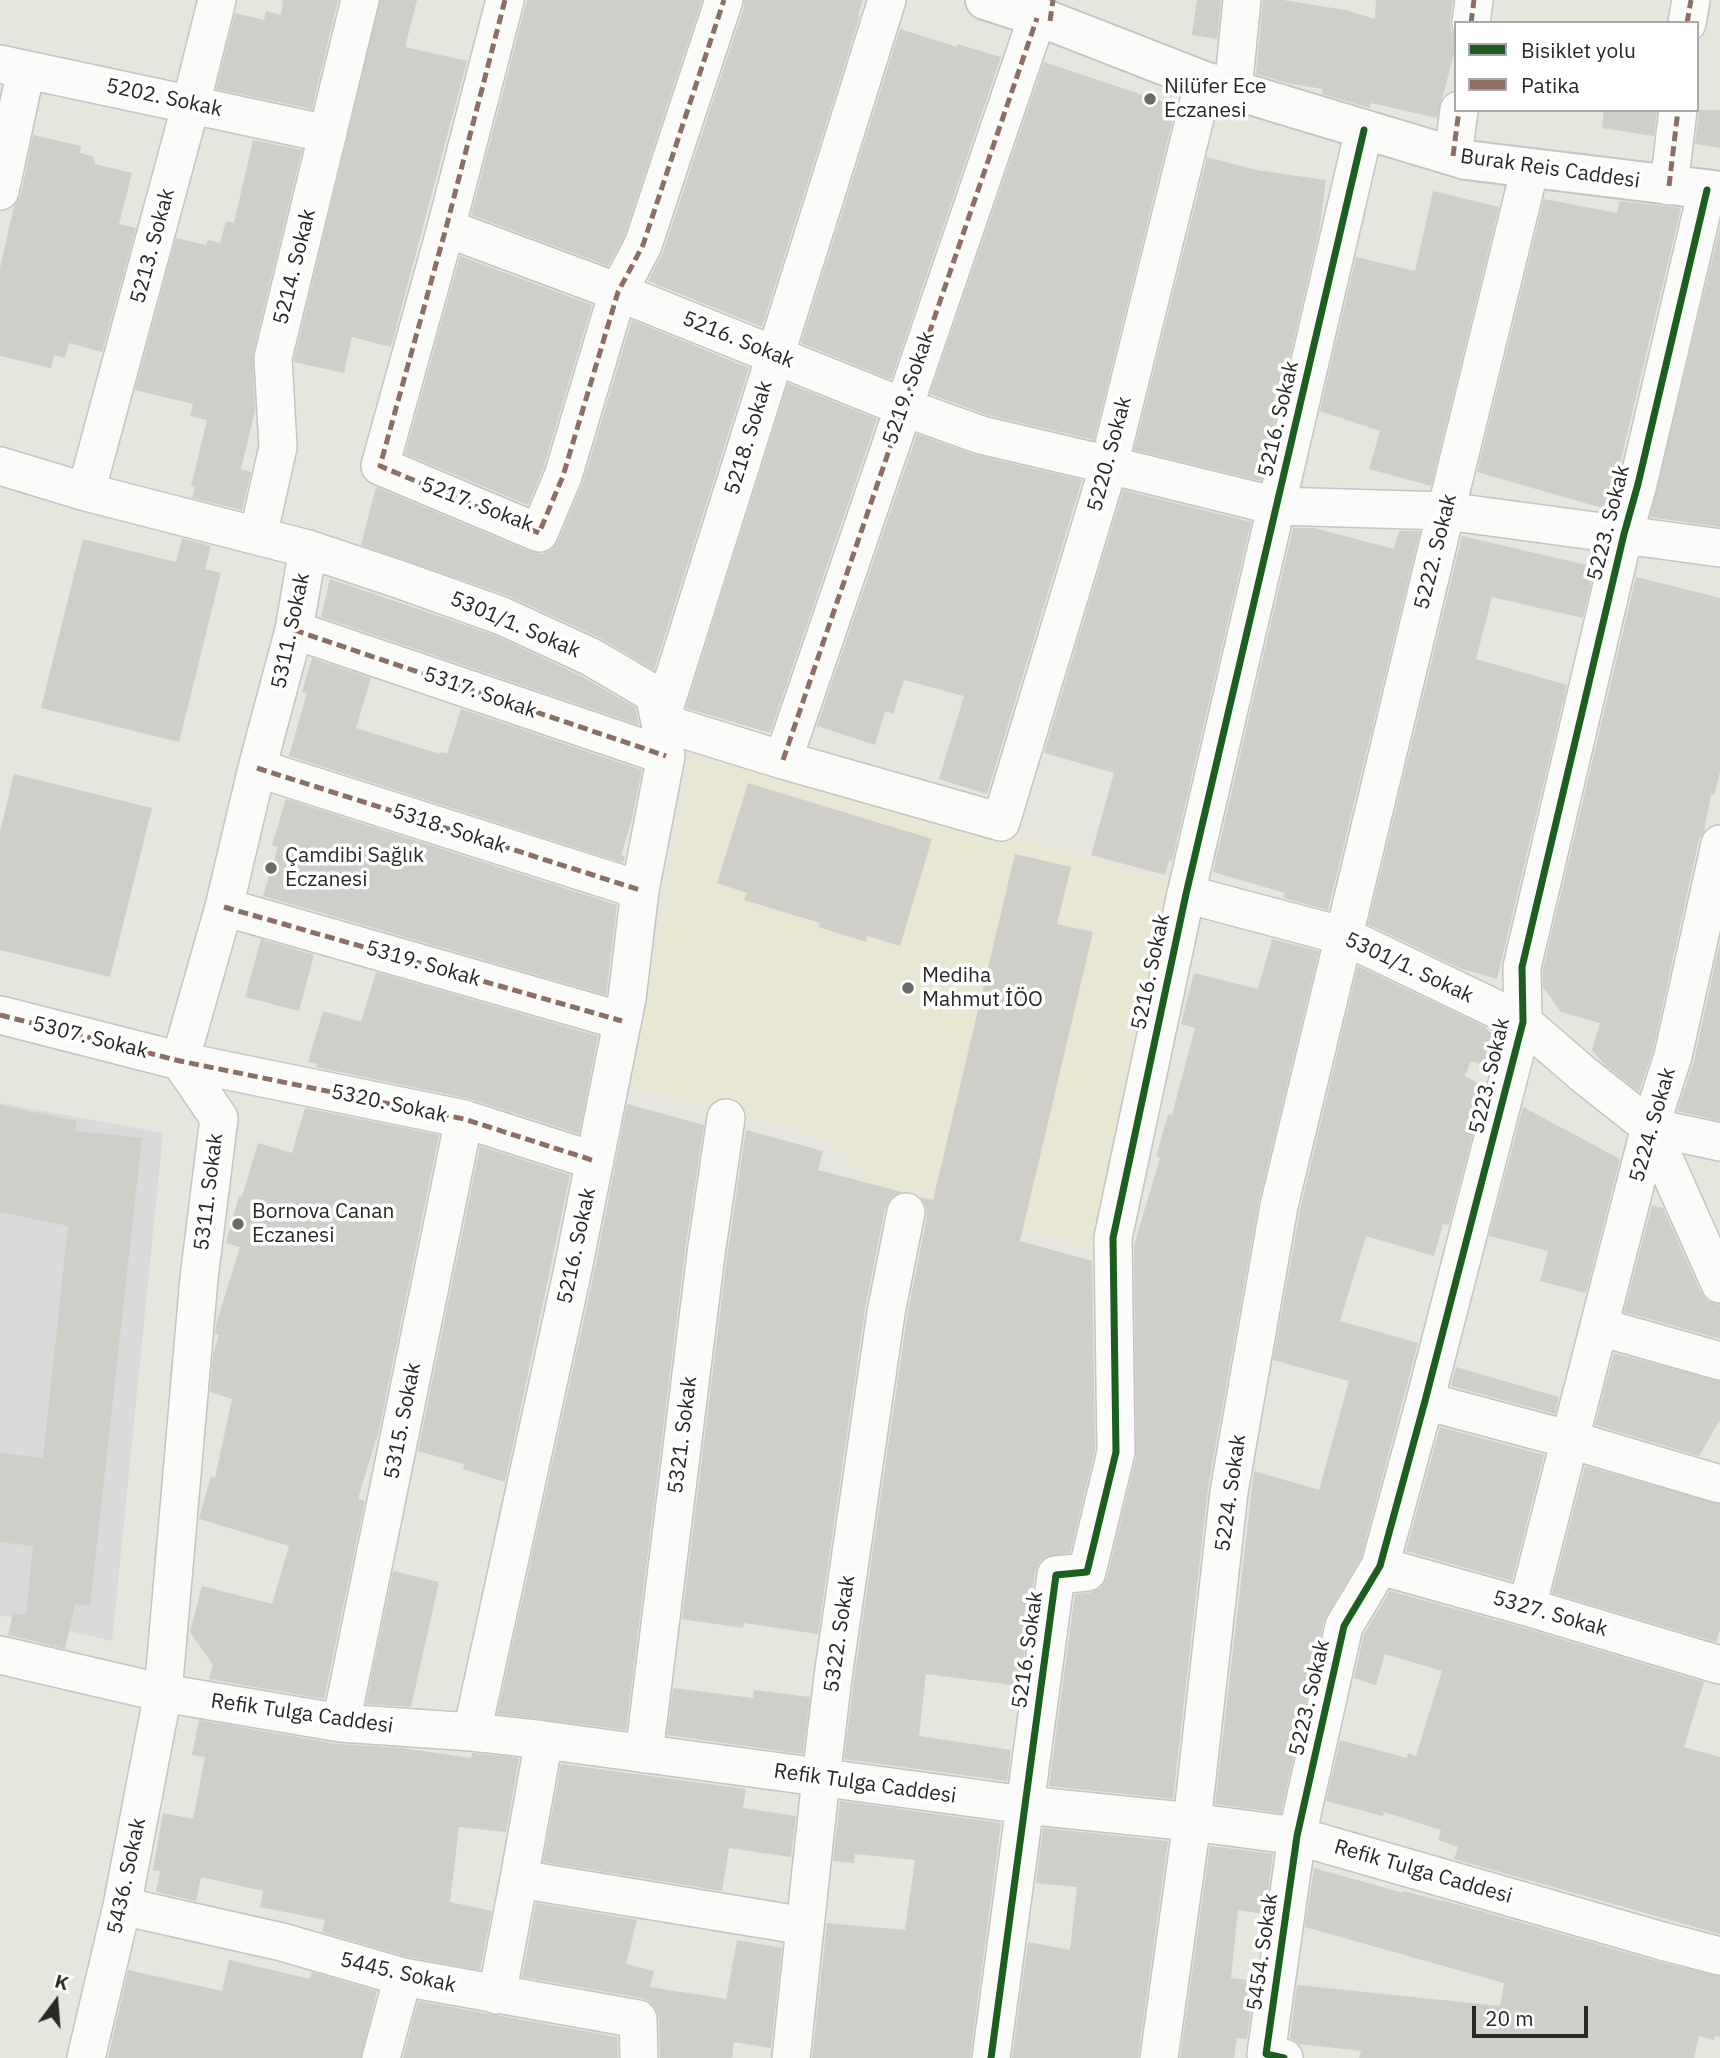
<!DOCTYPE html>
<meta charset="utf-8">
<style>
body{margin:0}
#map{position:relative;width:1720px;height:2058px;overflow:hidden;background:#e6e5de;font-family:"IBM Plex Sans",sans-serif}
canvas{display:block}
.legend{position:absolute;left:1454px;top:21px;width:245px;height:91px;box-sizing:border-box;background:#fff;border:2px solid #a9a9a9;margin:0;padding:9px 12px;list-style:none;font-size:21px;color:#282828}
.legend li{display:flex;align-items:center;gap:14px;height:35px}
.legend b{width:35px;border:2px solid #a9a9a9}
.north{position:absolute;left:21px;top:1967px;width:70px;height:70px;-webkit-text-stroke:5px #fff;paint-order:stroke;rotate:16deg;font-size:19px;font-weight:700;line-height:28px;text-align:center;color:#282828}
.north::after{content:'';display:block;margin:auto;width:24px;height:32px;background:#282828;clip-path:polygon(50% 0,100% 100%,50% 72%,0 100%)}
.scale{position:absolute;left:1472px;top:2006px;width:116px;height:32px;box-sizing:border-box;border:4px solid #282828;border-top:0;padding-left:9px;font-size:21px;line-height:24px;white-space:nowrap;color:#282828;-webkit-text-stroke:5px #fff;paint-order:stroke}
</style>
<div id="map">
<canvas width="1720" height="2058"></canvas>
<ul class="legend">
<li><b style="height:9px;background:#1b5e20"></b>Bisiklet yolu</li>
<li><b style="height:9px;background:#8d6e63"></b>Patika</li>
</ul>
<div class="north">K</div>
<div class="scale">20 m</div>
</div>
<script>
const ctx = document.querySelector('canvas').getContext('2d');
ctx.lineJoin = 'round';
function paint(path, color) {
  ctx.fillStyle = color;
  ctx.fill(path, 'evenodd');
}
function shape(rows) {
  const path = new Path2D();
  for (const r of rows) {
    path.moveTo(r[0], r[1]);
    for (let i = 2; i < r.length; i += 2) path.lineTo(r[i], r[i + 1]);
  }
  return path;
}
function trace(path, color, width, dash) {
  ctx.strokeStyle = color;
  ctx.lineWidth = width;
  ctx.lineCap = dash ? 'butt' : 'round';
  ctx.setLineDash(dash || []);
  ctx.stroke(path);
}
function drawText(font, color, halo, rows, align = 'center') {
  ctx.font = font + ' "IBM Plex Sans",sans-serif';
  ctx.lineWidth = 7;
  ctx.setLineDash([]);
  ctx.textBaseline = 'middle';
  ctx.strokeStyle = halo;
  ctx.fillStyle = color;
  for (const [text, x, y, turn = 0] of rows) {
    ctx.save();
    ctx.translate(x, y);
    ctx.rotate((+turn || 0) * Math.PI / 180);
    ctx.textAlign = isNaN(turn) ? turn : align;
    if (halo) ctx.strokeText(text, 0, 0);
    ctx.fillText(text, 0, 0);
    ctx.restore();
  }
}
const industrial = shape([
 [0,1103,163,1133,112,1641,0,1615]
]);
const education = shape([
 [695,743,1193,888,1102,1252,883,1193,821,1137,630,1088]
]);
const building = shape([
 [283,0,338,0,312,109,216,89,235,13,264,20,266,11,281,15],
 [380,0,417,0,405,47,467,61,391,347,352,337,344,373,294,362,294,360],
 [527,0,702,0,624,237,608,266,471,215],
 [744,0,863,0,858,15,860,16,762,327,648,281,663,252,744,7],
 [1197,0,1221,0,1217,39,1192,35],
 [1263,0,1283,0,1345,10,1375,19,1376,0,1453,0,1450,21,1451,30,1456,37,1456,46,1437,118,1371,103,1370,108,1322,94,1323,89,1287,83,1256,74],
 [900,29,957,47,957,44,1001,57,891,380,801,343],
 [1044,62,1176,106,1094,440,987,415,930,394],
 [1604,110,1657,110,1654,136,1602,128],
 [1699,110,1720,110,1720,148,1695,144],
 [33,135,81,146,80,153,94,157,95,164,132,173,119,224,136,228,102,352,69,343,65,358,54,355,51,368,0,356,0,268,14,206,21,195],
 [253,140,302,150,253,353,255,411,241,469,251,472,242,510,192,498,195,487,191,486,207,420,190,416,193,404,135,390,176,238,206,245,208,240,220,243,226,221,234,223],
 [1207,157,1256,170,1326,180,1319,231,1261,481,1134,450],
 [1433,191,1499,207,1431,486,1369,469,1380,431,1320,411,1356,257,1415,271],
 [1544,199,1617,213,1620,201,1681,208,1609,510,1477,472],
 [1720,227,1720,527,1650,517],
 [460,256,592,305,543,469,528,505,405,454],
 [632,320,749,368,654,670,600,638,511,597,361,545,376,487,531,552,542,554,552,549,558,541,583,482],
 [788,383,877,419,770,733,686,708],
 [917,434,976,455,1082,480,987,794,939,779,964,696,904,680,893,714,885,711,875,745,817,726],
 [1123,490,1251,522,1172,861,1169,860,1165,875,1091,855,1114,773,1044,753],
 [1293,528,1314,528,1394,549,1399,531,1420,531,1328,910,1284,898,1285,893,1213,872],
 [1462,536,1595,567,1583,618,1492,597,1476,659,1567,685,1497,979,1459,968,1368,924],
 [182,538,211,546,205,569,221,573,179,742,41,708,83,539,176,562],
 [1636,577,1720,598,1720,772,1714,795,1711,794,1704,832,1699,839,1653,1050,1639,1092,1605,1065,1592,1050,1600,1023,1561,1012,1543,987,1543,969],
 [330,579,494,635,581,676,635,707,639,725,321,617],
 [312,658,371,678,356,728,440,754,441,752,447,754,461,709,642,770,632,819,621,855,625,856,623,863,289,756,307,693,302,692],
 [14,774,152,808,110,977,0,950,0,832],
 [748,783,932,839,900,946,868,936,866,942,818,927,820,923,744,900,747,893,717,883],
 [286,799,617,905,606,995,263,896,278,847,272,845],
 [1015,854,1071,867,1057,924,1093,932,1020,1241,1092,1261,1095,1450,1070,1553,1046,1557,1039,1563,1035,1572,1020,1686,926,1674,919,1736,1011,1750,1007,1781,844,1759,854,1680,907,1317,927,1216,926,1206,920,1197,933,1200],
 [261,939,314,955,299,1011,245,997],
 [1272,939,1319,951,1259,1201,1208,1488,1173,1799,1049,1786,1075,1594,1089,1593,1100,1588,1107,1578,1136,1457,1134,1245,1160,1158,1156,1157,1168,1114,1172,1115,1195,1028,1181,1024,1194,973,1258,989],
 [1720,941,1720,1121,1677,1111,1694,1061],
 [1358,966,1484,1026,1497,1040,1490,1067,1471,1061,1465,1076,1485,1087,1449,1225,1443,1224,1434,1256,1366,1236,1340,1321,1418,1343,1361,1558,1324,1621,1281,1813,1215,1804,1254,1471,1319,1490,1349,1381,1273,1360,1300,1210],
 [376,972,598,1036,579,1134,470,1099,316,1067,317,1064,308,1062,323,1011,361,1022],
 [627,1104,704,1125,685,1251,626,1730,497,1714,594,1273],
 [0,1105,77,1121,75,1131,142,1138,90,1606,75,1604,65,1649,8,1635,13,1613,26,1615,33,1546,0,1542,0,1453,43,1458,68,1226,0,1212],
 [1523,1107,1620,1159,1586,1293,1540,1281,1548,1251,1489,1236],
 [305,1108,439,1135,377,1440,376,1439,358,1499,365,1501,324,1699,209,1679,213,1665,190,1632,202,1586,272,1604,289,1546,199,1519,211,1476,215,1478,232,1399,210,1392,213,1354,219,1335,215,1334,216,1325,240,1247,226,1243,239,1196,242,1197,258,1143,292,1153],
 [746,1130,823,1151,818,1170,902,1192,891,1198,885,1208,865,1309,818,1634,744,1623,743,1628,682,1619,727,1257],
 [480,1146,570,1175,505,1482,463,1469,464,1464,418,1451],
 [1652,1205,1663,1208,1701,1293,1708,1301,1720,1305,1720,1339,1624,1312],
 [1614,1353,1720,1381,1720,1420,1699,1456,1595,1425],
 [1456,1367,1559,1397,1555,1414,1451,1386],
 [1440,1427,1544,1455,1512,1581,1406,1551],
 [1585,1466,1720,1504,1720,1629,1716,1642,1552,1593],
 [393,1571,439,1582,411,1707,366,1704],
 [1390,1591,1521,1627,1704,1682,1684,1747,1720,1757,1720,1934,1454,1859,1458,1847,1438,1840,1441,1830,1384,1812,1383,1816,1326,1801,1340,1740,1407,1758,1408,1753,1416,1756,1442,1671,1385,1654,1376,1685,1354,1678,1364,1634],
 [673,1688,753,1698,754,1690,810,1697,803,1754,667,1735],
 [199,1720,338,1744,401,1748,471,1758,472,1753,519,1758,506,1832,459,1827,450,1902,492,1911,480,1970,408,1957,322,1932,325,1920,260,1907,263,1891,201,1877,196,1901,156,1892,160,1871,153,1870,163,1813,193,1819,205,1757,192,1755],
 [561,1764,746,1789,743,1808,796,1816,791,1857,729,1848,722,1891,543,1862],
 [840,1801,1001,1823,970,2058,812,2058,827,1923,905,1930,915,1860,855,1854,854,1863,833,1861],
 [1043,1828,1168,1841,1138,2058,1012,2058,1028,1942,1070,1950,1077,1887,1036,1883],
 [1210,1846,1273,1854,1265,1914,1238,1910,1231,1978,1255,1981,1247,2039,1237,2038,1234,2058,1180,2058],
 [1314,1868,1403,1893,1403,1891,1442,1901,1442,1900,1656,1961,1720,1976,1720,2037,1715,2036,1714,2040,1699,2036,1694,2058,1359,2058,1361,2051,1300,2044,1290,2038,1297,1985,1500,2006,1504,1983,1305,1927],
 [536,1903,637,1920,626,1964,654,1971,650,1987,726,1999,737,1940,782,1948,771,2048,734,2042,732,2058,660,2058,659,2018,656,2009,650,2002,642,1998,522,1977],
 [229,1960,310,1979,312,1972,377,1991,361,2058,108,2058,128,1970,222,1991],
 [418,2001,617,2037,618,2058,403,2058]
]);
const street = shape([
 [505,0,446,228,380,466,539,533,563,476,618,292,643,245,724,0],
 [1471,23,1474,0],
 [1687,23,1691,0],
 [0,64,328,134],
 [1233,90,1242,0],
 [1453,156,1459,110],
 [1669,186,1678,110],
 [0,191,26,70],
 [446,228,618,292,903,407,981,435,1109,465,1276,506,1446,511,1720,548],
 [0,466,86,492,308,549,401,580,502,616,591,657,654,694,660,722,783,760,1001,822,1109,465,1204,81],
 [86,492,191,104,217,0],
 [258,536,278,447,273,358,360,0],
 [294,630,666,756],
 [783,760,1037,18],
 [257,768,640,890],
 [1186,894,1344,936,1523,1022,1583,1074,1650,1127,1720,1142],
 [224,907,622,1021],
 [0,1015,180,1061,464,1119,595,1161],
 [1650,1127,1720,1284],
 [1600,1327,1720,1361],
 [1425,1401,1571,1440,1720,1484],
 [1380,1566,1527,1607,1720,1665],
 [1527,1607,1650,1127,1673,1056,1720,844],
 [0,1655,163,1693,341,1723,472,1732,544,1740,1025,1805,1192,1822,1297,1836,1662,1941,1720,1956],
 [341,1723,464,1119],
 [472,1732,573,1269,627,998,640,890,666,756,660,722,887,0],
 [544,1740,519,1879,805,1926],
 [644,1754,706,1254,726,1118],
 [122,1906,282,1942,403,1977,638,2019,639,2058],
 [497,1995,519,1879],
 [86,2058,122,1906,163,1693,199,1278,219,1118,180,1061,224,907,257,768,294,630,308,549],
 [381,2058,403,1977],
 [791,2058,821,1778,833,1677,886,1313,906,1212],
 [991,2058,1056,1575,1087,1572,1116,1452,1113,1238,1186,894,1364,130],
 [1159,2058,1192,1822,1229,1492,1279,1206,1446,511,1530,168],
 [1284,2058,1266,2054,1297,1836,1344,1626,1380,1566,1425,1401,1523,1022,1522,967,1624,534,1638,484,1707,190]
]);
const secondary = shape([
 [985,0,1050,21,1204,81,1466,160,1720,191]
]);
const quiet = shape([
 [505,0,446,228,380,466,539,533,563,476,618,292,643,245,724,0],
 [1050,21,1053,0],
 [1471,23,1474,0],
 [1687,23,1691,0],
 [1453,156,1459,110],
 [1669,186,1678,110],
 [294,630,666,756],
 [783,760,1037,18],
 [257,768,640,890],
 [224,907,622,1021],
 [0,1015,180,1061,464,1119,595,1161]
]);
const cycleway = shape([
 [991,2058,1056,1575,1087,1572,1116,1452,1113,1238,1186,894,1364,130],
 [1284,2058,1266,2054,1297,1836,1344,1626,1380,1566,1425,1401,1523,1022,1522,967,1624,534,1638,484,1707,190]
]);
const markers = [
 [1150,99,7,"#6a6a68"],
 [271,868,7,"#6a6a68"],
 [908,988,7,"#6a6a68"],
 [238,1224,7,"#6a6a68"]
];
const poiNames = [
 ["Nilüfer Ece",1164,87],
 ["Eczanesi",1164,111],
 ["Çamdibi Sağlık",285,856],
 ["Eczanesi",285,880],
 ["Mediha",922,976],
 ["Mahmut İÖO",922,1000],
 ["Bornova Canan",252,1212],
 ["Eczanesi",252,1236]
];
const streetNames = [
 ["5202. Sokak",164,98,12],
 ["Burak Reis Caddesi",1550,169,8],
 ["5213. Sokak",153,246,-75],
 ["5214. Sokak",295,267,-76],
 ["5216. Sokak",738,340,22],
 ["5219. Sokak",909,388,-71],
 ["5216. Sokak",1279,419,-77],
 ["5218. Sokak",749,438,-73],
 ["5220. Sokak",1110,454,-75],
 ["5217. Sokak",477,505,21],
 ["5223. Sokak",1609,523,-76],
 ["5222. Sokak",1436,552,-76],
 ["5301/1. Sokak",515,625,23],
 ["5311. Sokak",291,631,-78],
 ["5317. Sokak",480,693,19],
 ["5318. Sokak",449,829,18],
 ["5319. Sokak",423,964,16],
 ["5301/1. Sokak",1409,968,25],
 ["5216. Sokak",1151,972,-78],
 ["5307. Sokak",90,1038,14],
 ["5223. Sokak",1490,1076,-77],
 ["5320. Sokak",389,1104,12],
 ["5224. Sokak",1653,1125,-74],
 ["5311. Sokak",209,1192,-83],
 ["5216. Sokak",577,1246,-78],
 ["5315. Sokak",403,1421,-79],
 ["5321. Sokak",683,1435,-83],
 ["5224. Sokak",1231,1493,-82],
 ["5327. Sokak",1550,1614,16],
 ["5322. Sokak",840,1634,-82],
 ["5216. Sokak",1028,1650,-82],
 ["5223. Sokak",1310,1698,-77],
 ["Refik Tulga Caddesi",302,1714,8],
 ["Refik Tulga Caddesi",865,1784,8],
 ["Refik Tulga Caddesi",1423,1872,16],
 ["5436. Sokak",127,1876,-78],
 ["5454. Sokak",1263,1952,-82],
 ["5445. Sokak",398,1973,13]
];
paint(industrial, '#dbd9d9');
paint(education, '#e8e7d4');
paint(building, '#cfcec9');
trace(street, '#c4c4c3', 40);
trace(secondary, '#c4c4c3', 42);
trace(street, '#fbfbfa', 37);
trace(secondary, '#fbfbfa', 38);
trace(quiet, '#8d6e63', 5, [10, 5]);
trace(cycleway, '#1b5e20', 7);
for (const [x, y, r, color] of markers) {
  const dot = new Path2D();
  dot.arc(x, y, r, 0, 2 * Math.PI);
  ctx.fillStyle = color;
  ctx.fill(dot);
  trace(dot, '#fff', 2.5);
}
drawText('21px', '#282828', '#fff', poiNames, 'left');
drawText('21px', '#282828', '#fff', streetNames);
</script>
